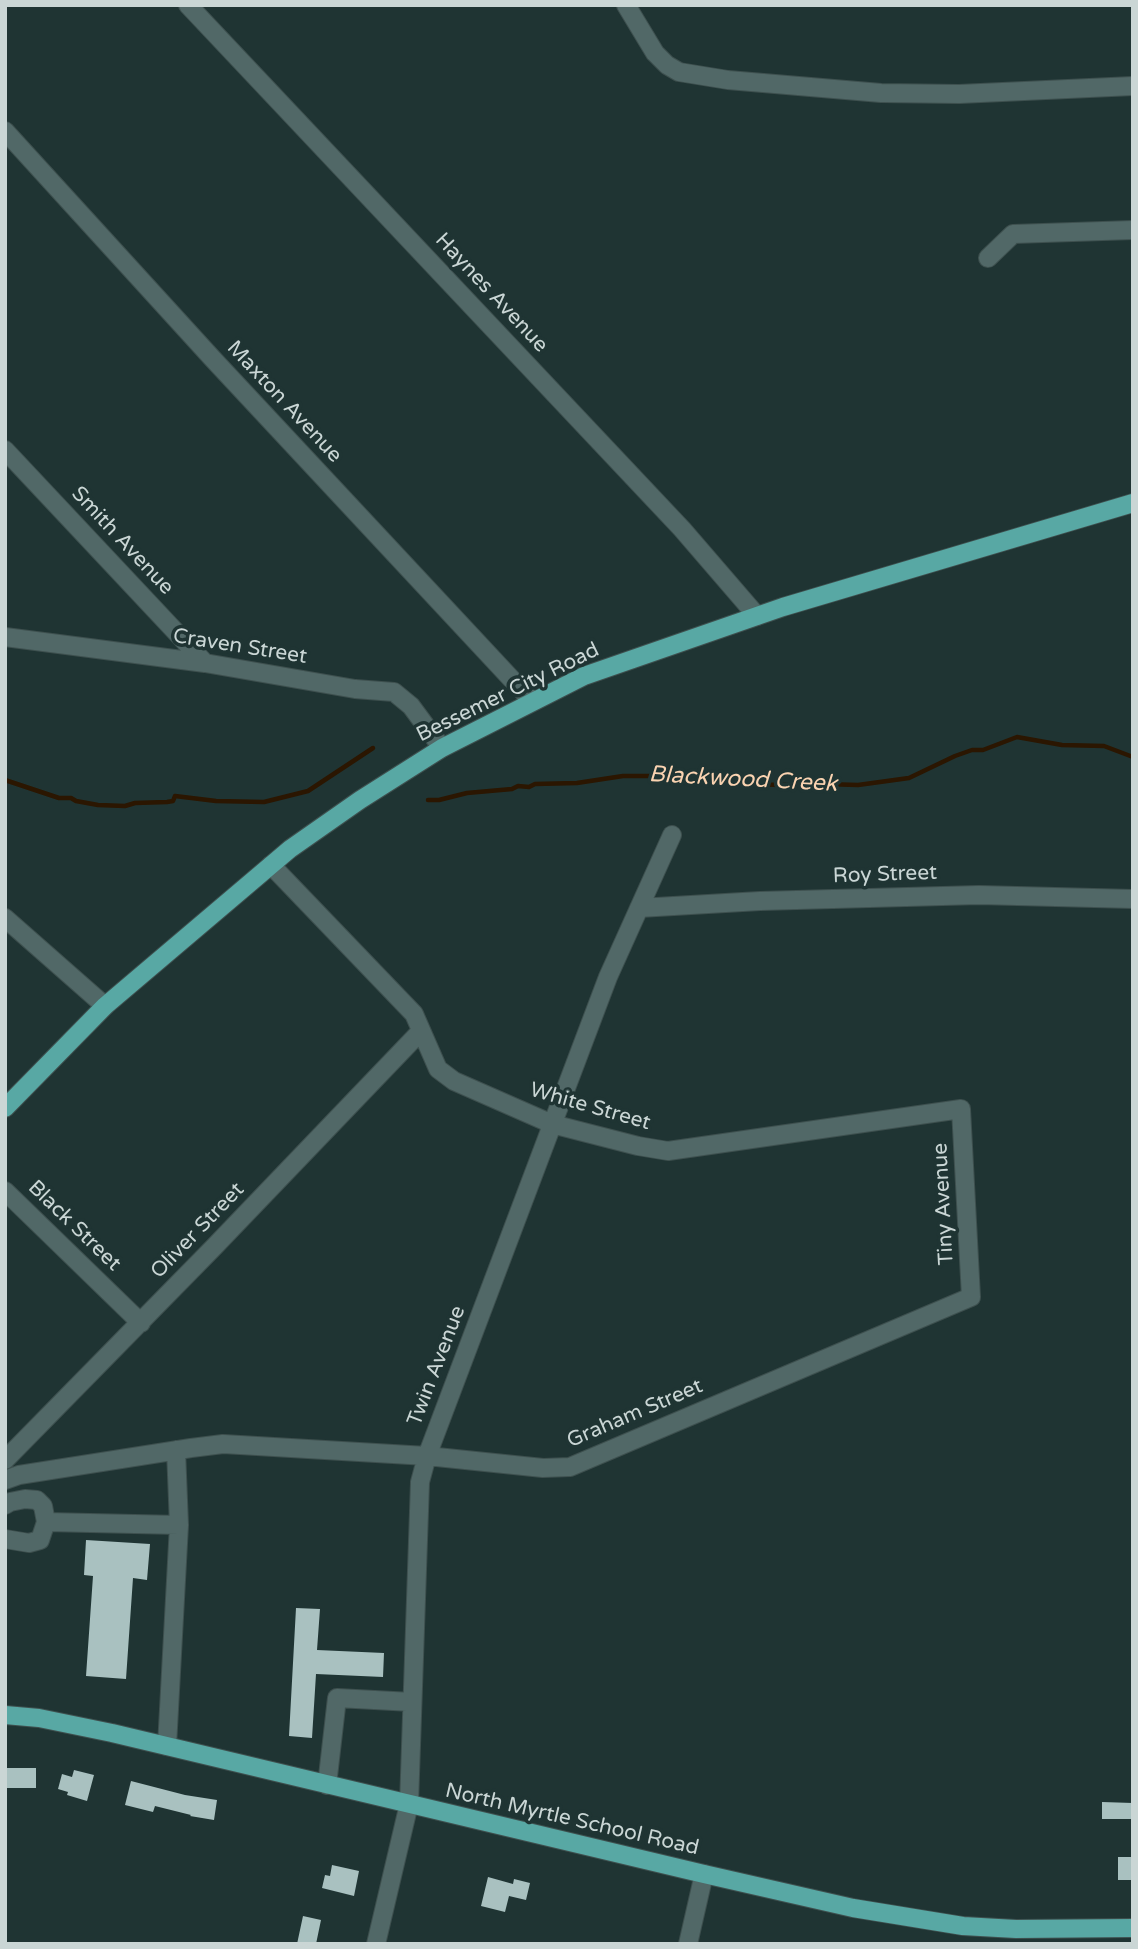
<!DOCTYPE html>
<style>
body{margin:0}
#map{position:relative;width:1138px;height:1949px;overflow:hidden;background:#1f3433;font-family:"Varela Round",sans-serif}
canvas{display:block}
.frame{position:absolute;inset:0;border:7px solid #cad6d5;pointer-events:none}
</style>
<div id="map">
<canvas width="1138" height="1949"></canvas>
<div class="frame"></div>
</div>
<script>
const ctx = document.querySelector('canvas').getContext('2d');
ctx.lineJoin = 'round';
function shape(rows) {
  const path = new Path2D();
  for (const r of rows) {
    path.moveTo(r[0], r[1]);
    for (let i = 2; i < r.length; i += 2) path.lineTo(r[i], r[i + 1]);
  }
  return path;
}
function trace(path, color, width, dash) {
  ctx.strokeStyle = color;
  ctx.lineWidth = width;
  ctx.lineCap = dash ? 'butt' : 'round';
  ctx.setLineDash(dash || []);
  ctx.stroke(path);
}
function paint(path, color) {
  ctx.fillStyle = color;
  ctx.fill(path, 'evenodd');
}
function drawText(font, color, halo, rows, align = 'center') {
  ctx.font = font + ' "Varela Round",sans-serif';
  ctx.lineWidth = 7;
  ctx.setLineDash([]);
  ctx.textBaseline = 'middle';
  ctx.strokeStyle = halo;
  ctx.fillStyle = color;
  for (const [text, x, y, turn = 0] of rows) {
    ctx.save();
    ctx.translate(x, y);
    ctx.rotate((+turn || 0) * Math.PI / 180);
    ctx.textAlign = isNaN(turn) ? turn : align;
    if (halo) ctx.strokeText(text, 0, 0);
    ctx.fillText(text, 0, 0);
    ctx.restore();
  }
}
const stream = shape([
 [5,780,59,798,71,798,76,801,98,805,125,806,135,803,167,802,173,801,175,796,216,801,264,802,308,791,373,748],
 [428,800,439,800,467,793,512,789,518,786,529,787,535,784,577,783,623,776,662,776,701,773,746,784,819,786,824,784,858,785,909,778,955,756,972,750,983,750,1017,737,1062,745,1104,746,1133,757]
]);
const building = shape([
 [86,1540,150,1544,147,1580,133,1578,126,1679,86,1676,93,1576,84,1575],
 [296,1608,320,1609,317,1650,384,1653,383,1677,316,1674,312,1738,289,1736],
 [5,1768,36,1768,36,1788,5,1788],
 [74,1770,94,1775,87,1801,67,1795,68,1792,58,1789,62,1774,72,1777],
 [131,1781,185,1795,217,1800,214,1820,190,1816,191,1815,155,1806,153,1812,125,1805],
 [1102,1802,1133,1803,1133,1819,1102,1819],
 [1118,1857,1133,1857,1133,1880,1118,1880],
 [332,1865,359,1871,354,1896,322,1888,325,1875,330,1876],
 [488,1877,513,1884,514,1879,530,1883,526,1900,509,1896,505,1912,481,1906],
 [303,1916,321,1920,316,1944,297,1944]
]);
const minor = shape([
 [188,5,682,529,757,616],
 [626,5,655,53,667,65,679,72,728,80,881,93,959,94,1133,86],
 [5,131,212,358,532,701],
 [988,258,1013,234,1133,230],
 [5,450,205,663],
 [5,637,205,663,355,689,394,692,411,706,442,748],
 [639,908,760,901,979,895,1133,899],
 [5,918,105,1006],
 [5,1191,141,1323],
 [5,1460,214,1247,421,1031],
 [5,1480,19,1475,191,1448,223,1444,427,1456,543,1468,570,1467,971,1297,961,1109,668,1151,638,1146,552,1124,454,1081,438,1069,414,1014,271,865],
 [5,1505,10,1502,25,1499,37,1500,43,1506,46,1522,40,1540,29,1543,5,1539],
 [46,1522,179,1525],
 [167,1746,179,1525,176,1450],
 [327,1785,337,1698,412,1702],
 [376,1944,409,1804,420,1482,427,1456,608,977,672,835],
 [688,1944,704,1874]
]);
const major = shape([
 [5,1108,105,1006,290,849,360,800,442,748,584,676,783,607,1133,503],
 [5,1715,39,1718,112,1733,704,1874,853,1908,963,1926,1016,1929,1133,1928]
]);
const streetNames = [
 ["Haynes Avenue",491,293,47],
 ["Maxton Avenue",284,402,47],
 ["Smith Avenue",122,541,47],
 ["Craven Street",240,647,9],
 ["Bessemer City Road",508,693,-26],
 ["Roy Street",885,875,-2],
 ["White Street",590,1107,16],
 ["Tiny Avenue",944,1204,-93],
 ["Black Street",74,1226,44],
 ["Oliver Street",198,1231,-46],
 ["Twin Avenue",437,1366,-69],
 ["Graham Street",635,1414,-23],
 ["North Myrtle School Road",572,1820,13]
];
const waterNames = [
 ["Blackwood Creek",743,780,3]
];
trace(stream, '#2b1601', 4.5);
paint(building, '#a9c1c0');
trace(minor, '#3e504f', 20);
trace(major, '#3e504f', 20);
trace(minor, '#516867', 18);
trace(major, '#58a8a4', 18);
drawText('21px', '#cad6d5', '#1f3433', streetNames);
drawText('italic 23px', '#fad3b1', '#1f3433', waterNames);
</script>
